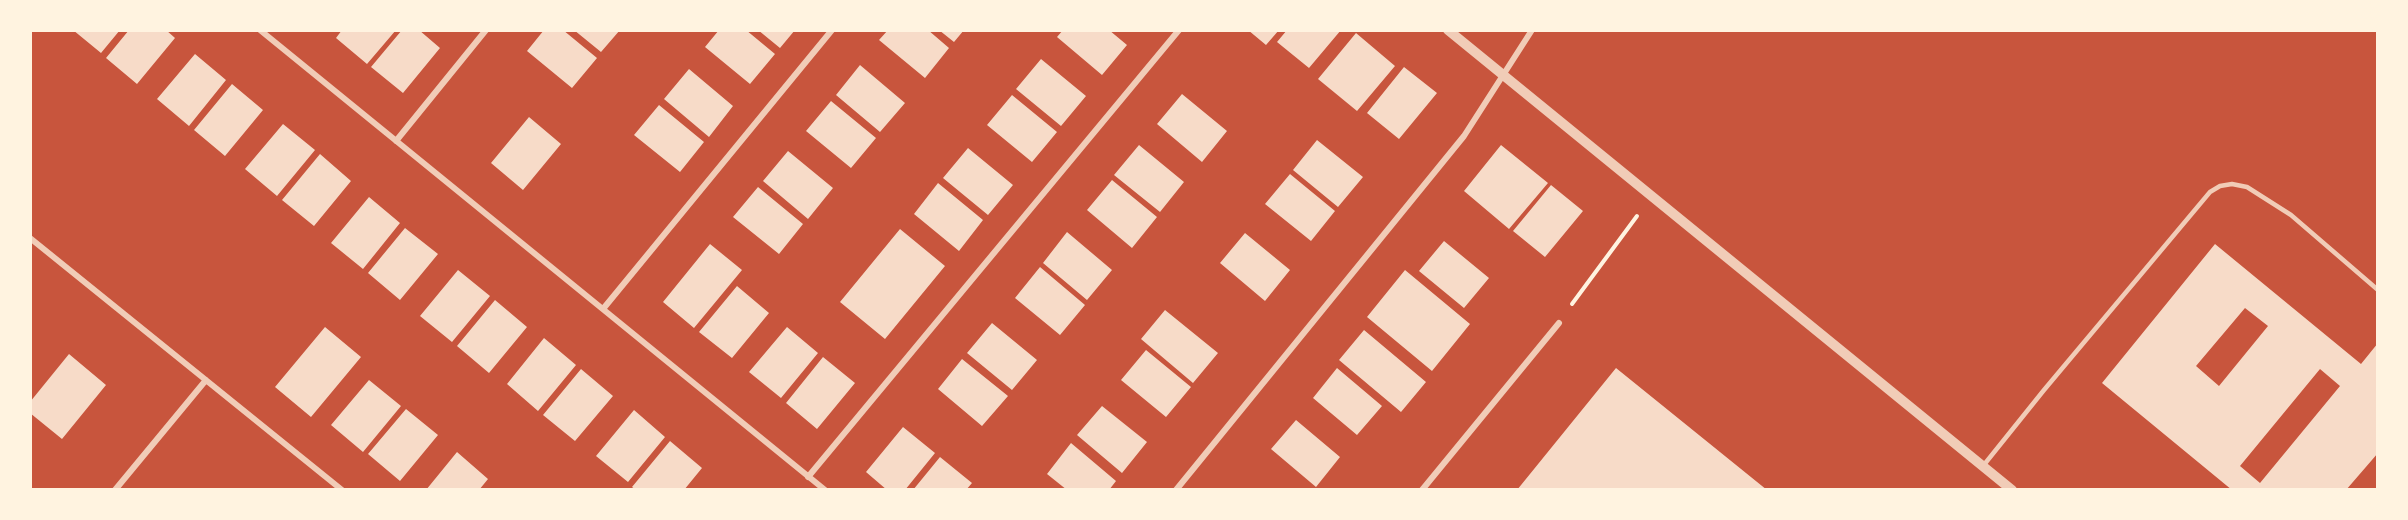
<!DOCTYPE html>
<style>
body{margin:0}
#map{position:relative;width:2408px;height:520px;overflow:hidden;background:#c8553d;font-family:Manrope,sans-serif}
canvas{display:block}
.frame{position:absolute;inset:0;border:32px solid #fff3e0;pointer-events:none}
</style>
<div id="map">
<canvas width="2408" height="520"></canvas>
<div class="frame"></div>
</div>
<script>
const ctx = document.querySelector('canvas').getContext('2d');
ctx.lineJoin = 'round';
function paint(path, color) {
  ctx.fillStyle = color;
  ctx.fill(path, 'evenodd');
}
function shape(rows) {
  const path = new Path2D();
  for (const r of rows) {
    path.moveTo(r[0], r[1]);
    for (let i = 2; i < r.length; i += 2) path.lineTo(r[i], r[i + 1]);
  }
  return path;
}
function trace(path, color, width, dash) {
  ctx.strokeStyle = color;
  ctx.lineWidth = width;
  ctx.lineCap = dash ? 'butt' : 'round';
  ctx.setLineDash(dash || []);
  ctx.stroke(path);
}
const building = shape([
 [73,30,120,30,101,53],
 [129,30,166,30,175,38,137,84,106,58],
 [342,30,396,30,367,64,336,38],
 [402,30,419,30,440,48,403,93,371,67],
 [544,30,563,30,597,58,572,88,527,51],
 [574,30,620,30,601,52],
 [719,30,746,30,775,54,750,84,705,47],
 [758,30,795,30,780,48],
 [888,30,928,30,949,48,925,78,879,40],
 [939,30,964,30,954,42],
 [1063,30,1109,30,1127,45,1102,75,1057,37],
 [1248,30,1279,30,1266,45],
 [1287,30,1341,30,1309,68,1277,42],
 [1356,33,1395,66,1357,111,1318,79],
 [195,54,226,80,189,126,157,99],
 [1041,59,1086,96,1061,126,1016,89],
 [860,65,905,103,880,132,836,95],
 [1404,67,1437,93,1399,139,1367,113],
 [689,69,733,106,709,137,664,99],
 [232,84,263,110,225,156,194,130],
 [1182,94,1227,131,1202,162,1157,124],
 [1012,95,1057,132,1032,162,987,125],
 [831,101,876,138,851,168,806,131],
 [659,105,704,142,680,172,634,135],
 [529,117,561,144,523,190,491,163],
 [283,124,315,150,277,196,245,169],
 [1317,140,1363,177,1338,207,1293,170],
 [1139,145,1184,182,1160,212,1114,175],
 [1501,145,1548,183,1509,229,1464,191],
 [968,148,1013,185,988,215,943,178],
 [788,151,833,188,808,219,763,181],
 [320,154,351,181,314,226,282,200],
 [1290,174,1335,211,1311,241,1265,204],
 [1112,180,1157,217,1132,248,1087,210],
 [938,183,983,220,959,251,914,214],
 [1551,185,1583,211,1545,257,1513,231],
 [758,187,803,224,779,254,733,217],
 [369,197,400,223,363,269,331,243],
 [405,228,438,254,400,300,368,273],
 [900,229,945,266,885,339,840,302],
 [1067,232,1112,270,1087,300,1043,263],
 [1245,233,1290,270,1265,301,1220,263],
 [1444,241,1489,278,1464,308,1419,271],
 [710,244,742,270,694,328,663,302],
 [2215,244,2361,364,2378,343,2378,453,2346,490,2232,490,2102,383],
 [2245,308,2268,326,2219,386,2196,366],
 [2320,369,2340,386,2260,483,2240,466],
 [1040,267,1085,305,1060,335,1015,298],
 [458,270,490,296,452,342,420,316],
 [1405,270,1470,324,1432,371,1367,317],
 [737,286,769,313,732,358,699,332],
 [495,300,527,327,489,373,457,346],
 [1165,310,1218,353,1193,383,1141,339],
 [992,323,1037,360,1012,390,967,353],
 [325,327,361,357,311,417,275,387],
 [787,327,818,353,781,398,749,372],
 [1364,330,1426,382,1401,412,1339,360],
 [544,338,576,365,538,411,507,384],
 [1146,350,1191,387,1166,417,1121,380],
 [69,354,106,385,62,439,30,413,30,402],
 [823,357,855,383,817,429,786,403],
 [962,359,1008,396,982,426,938,389],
 [1337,368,1382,406,1357,435,1313,398],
 [1616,368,1767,490,1517,490],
 [581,369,613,396,575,441,543,415],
 [369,380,401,406,363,452,331,425],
 [1102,406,1147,442,1122,473,1077,435],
 [406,409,438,435,400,481,368,454],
 [634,410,665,437,628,482,596,456],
 [1296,420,1340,457,1316,487,1271,449],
 [903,427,935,453,905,490,887,490,866,472],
 [670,441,702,468,684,490,636,490,632,487],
 [1071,443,1116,481,1109,490,1067,490,1047,474],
 [457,452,488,479,479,490,426,490],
 [940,457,972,483,966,490,913,490]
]);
const path = shape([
 [1572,304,1637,216]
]);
const service = shape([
 [1983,466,2044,390,2210,192,2220,186,2232,184,2247,187,2291,215,2378,290]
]);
const minor = shape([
 [260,30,825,490],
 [396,141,486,30],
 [30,238,342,490],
 [603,309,832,30],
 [808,477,1179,30],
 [115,490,206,380],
 [1176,490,1464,136,1532,30],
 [1422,490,1559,323]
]);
const tertiary = shape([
 [1448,30,2012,490]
]);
paint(building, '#f7dbc8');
trace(path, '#fff3e0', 4);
trace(service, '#f1ccb7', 4.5);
trace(minor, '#f1ccb7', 6);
trace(tertiary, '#f1ccb7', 10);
</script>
